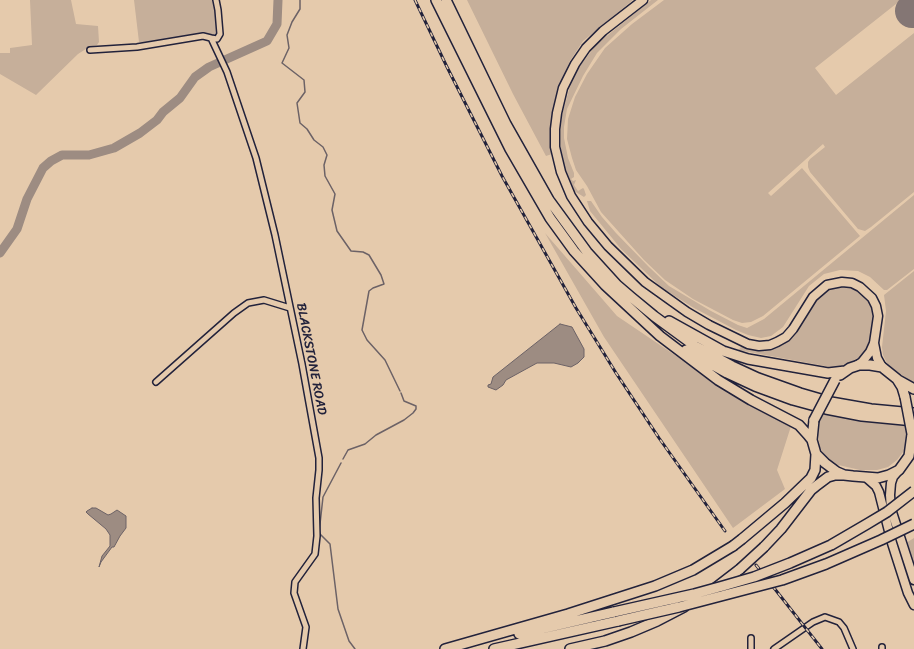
<!DOCTYPE html>
<style>
body{margin:0}
canvas{display:block;background:#e5caac}
</style>
<canvas width="914" height="649"></canvas>
<script>
const ctx = document.querySelector('canvas').getContext('2d');
ctx.lineJoin = 'round';
function paint(path, color) {
  ctx.fillStyle = color;
  ctx.fill(path, 'evenodd');
}
function shape(rows) {
  const path = new Path2D();
  for (const r of rows) {
    path.moveTo(r[0], r[1]);
    for (let i = 2; i < r.length; i += 2) path.lineTo(r[i], r[i + 1]);
  }
  return path;
}
function trace(path, color, width, dash) {
  ctx.strokeStyle = color;
  ctx.lineWidth = width;
  ctx.lineCap = dash ? 'butt' : 'round';
  ctx.setLineDash(dash || []);
  ctx.stroke(path);
}
function drawText(font, color, halo, rows, align = 'center') {
  ctx.font = font + ' Sriracha,sans-serif';
  ctx.lineWidth = 4;
  ctx.setLineDash([]);
  ctx.textBaseline = 'middle';
  ctx.strokeStyle = halo;
  ctx.fillStyle = color;
  for (const [text, x, y, turn = 0] of rows) {
    ctx.save();
    ctx.translate(x, y);
    ctx.rotate((+turn || 0) * Math.PI / 180);
    ctx.textAlign = isNaN(turn) ? turn : align;
    if (halo) ctx.strokeText(text, 0, 0);
    ctx.fillText(text, 0, 0);
    ctx.restore();
  }
}
const green = shape([
 [30,0,71,0,76,24,98,26,99,42,97,45,89,47,78,54,36,95,0,74,0,53,10,53,10,48,32,45],
 [134,0,214,0,217,18,216,34,213,36,201,33,144,43,139,42],
 [467,0,633,0,583,41,570,61,560,84,551,116,550,132,550,150,552,154,546,156,513,94],
 [651,0,658,0,621,29,597,53,583,76,567,109,564,127,564,138,568,158,574,173,574,177,571,179,573,181,576,180,574,185,578,191,583,188,584,189,586,195,584,197,574,191,566,171,561,151,561,126,562,115,570,86,579,67,597,44],
 [664,0,901,0,815,68,836,95,914,33,914,192,871,227,865,231,858,229,810,172,808,167,808,162,810,159,825,147,823,144,768,193,771,196,802,168,860,236,763,316,751,322,742,323,733,320,693,299,665,280,644,260,601,212,587,186,576,170,572,158,567,139,568,119,575,97,587,74,605,48,632,24],
 [914,195,914,269,887,290,884,290,870,277,858,271,840,270,824,274,809,286,783,327,771,336,761,338,748,335,736,330,694,308,662,288,621,249,590,211,587,201,591,201,602,217,616,233,649,267,669,286,711,311,738,325,747,328,764,319],
 [545,233,617,316,737,397,769,414,792,423,777,470,785,489,733,528,604,337],
 [914,271,914,382,912,382,888,365,883,355,882,347,886,311,884,295],
 [842,284,860,289,872,304,874,317,868,348,863,358,848,365,836,368,738,350,743,345,755,349,771,350,782,344,792,336,818,296,829,287],
 [824,413,876,423,905,425,907,434,906,448,897,460,888,467,877,470,860,470,834,464,824,455,820,447,818,435,818,425],
 [914,538,914,570,906,543]
]);
const water = shape([
 [560,324,572,327,584,349,584,357,578,363,571,367,554,363,537,363,506,380,503,385,496,390,488,387,488,385,491,384,493,377,560,324],
 [92,508,96,508,108,515,111,514,117,510,126,516,126,528,120,536,114,547,112,547,101,562,99,567,102,556,110,546,110,535,106,529,88,514,86,512,87,511,92,508]
]);
const stream = shape([
 [300,0,300,9,292,22,287,35,289,48,282,63,304,80,305,92,297,103,300,123,307,129,314,140,323,147,327,155,324,165,325,176,335,194,332,210,337,231,351,251,363,252,369,255,381,275,384,284,373,288,369,291,362,330,367,340,385,360,400,391],
 [343,459,348,450,365,444,376,435,404,420,413,413,416,409,416,406,404,401,401,393],
 [341,463,323,497,319,533,330,544,338,609,349,641,355,649]
]);
const river = shape([
 [0,253,17,229,27,199,43,168,51,161,62,155,89,155,114,148,140,133,157,120,163,112,180,98,195,77,209,67,267,41,277,24,278,0]
]);
const runway = shape([
 [912,11,914,9]
]);
const street = shape([
 [211,38,217,39,220,34,218,10,216,0],
 [90,50,137,47,203,36,211,38,227,72,256,158,275,235,302,364,319,458,319,470,316,498,317,536,315,554,295,582,294,593,306,627,303,649],
 [156,382,234,313,248,303,264,300,290,308],
 [751,638,751,649],
 [882,647,882,649],
 [774,649,813,622,825,617,839,622,844,628,853,649]
]);
const primary = shape([
 [643,0,603,31,586,48,575,64,563,88,557,113,555,129,555,147,561,172,571,196,588,222,608,246,645,282,687,312,709,325,748,344,759,346,770,345,777,342,786,337,793,329,813,297,827,285,842,282,852,283,860,287,872,298,876,306,878,316,874,343,870,352,862,362,856,366],
 [874,343,877,358,882,367],
 [899,470,893,477,891,483,890,495,891,509,914,580],
 [868,479,876,486,879,492,892,543,908,593,914,605]
]);
const highway = shape([
 [436,0,510,149,550,218,574,251,605,285,660,336,718,380,751,400,799,425,808,435,812,440],
 [446,0,506,124,549,200,587,252,617,285,631,297,654,316,695,346,732,366,758,378,800,393,831,402,871,409,914,413],
 [669,321,723,351,748,359,828,373,845,371],
 [686,350,727,373,755,386,793,400,826,409,862,416,914,421],
 [840,375,850,368,859,365,870,365,882,367,897,379,902,387,905,397],
 [898,380,914,389],
 [814,420,812,440,816,454,825,463,837,472,844,475,853,476,878,478,889,475,899,470,909,456,912,434],
 [742,539,785,503,811,478,815,470,816,454],
 [764,547,781,529,811,490,816,486,828,477,835,475,844,475],
 [714,589,740,569],
 [519,634,614,612],
 [445,649,568,614,655,586,693,570,733,546],
 [494,649,618,621],
 [570,649,605,641,631,632,657,621,684,607]
]);
const rail = shape([
 [415,0,447,67,502,176,576,308,616,373,659,438,725,531],
 [756,565,822,649]
]);
const highwayBridge = shape([
 [905,397,912,434],
 [814,420,835,380],
 [733,546,742,539],
 [740,569,764,547],
 [614,612,694,594,723,586,754,577,790,563,831,545,867,524,887,512,914,491],
 [618,621,679,607,782,580,826,564,881,540,914,524]
]);
const streetNames = [
 ["BLACKSTONE ROAD",311,359,79]
];
paint(green, '#c6af9a');
paint(water, '#9d8c82');
trace(water, '#6c6266', 1);
trace(stream, '#6c6266', 1.5);
trace(river, '#9d8c82', 9);
trace(runway, '#847674', 34);
trace(street, '#22223b', 8);
trace(primary, '#22223b', 11);
trace(highway, '#22223b', 12);
trace(street, '#e5caac', 5);
trace(primary, '#e5caac', 8);
trace(highway, '#e5caac', 9);
trace(rail, '#22223b', 3);
trace(rail, '#e5caac', 1.5, [4.5]);
trace(highwayBridge, '#22223b', 12, []);
trace(highwayBridge, '#e5caac', 9);
drawText('13px', '#22223b', '#e5caac', streetNames);
</script>
